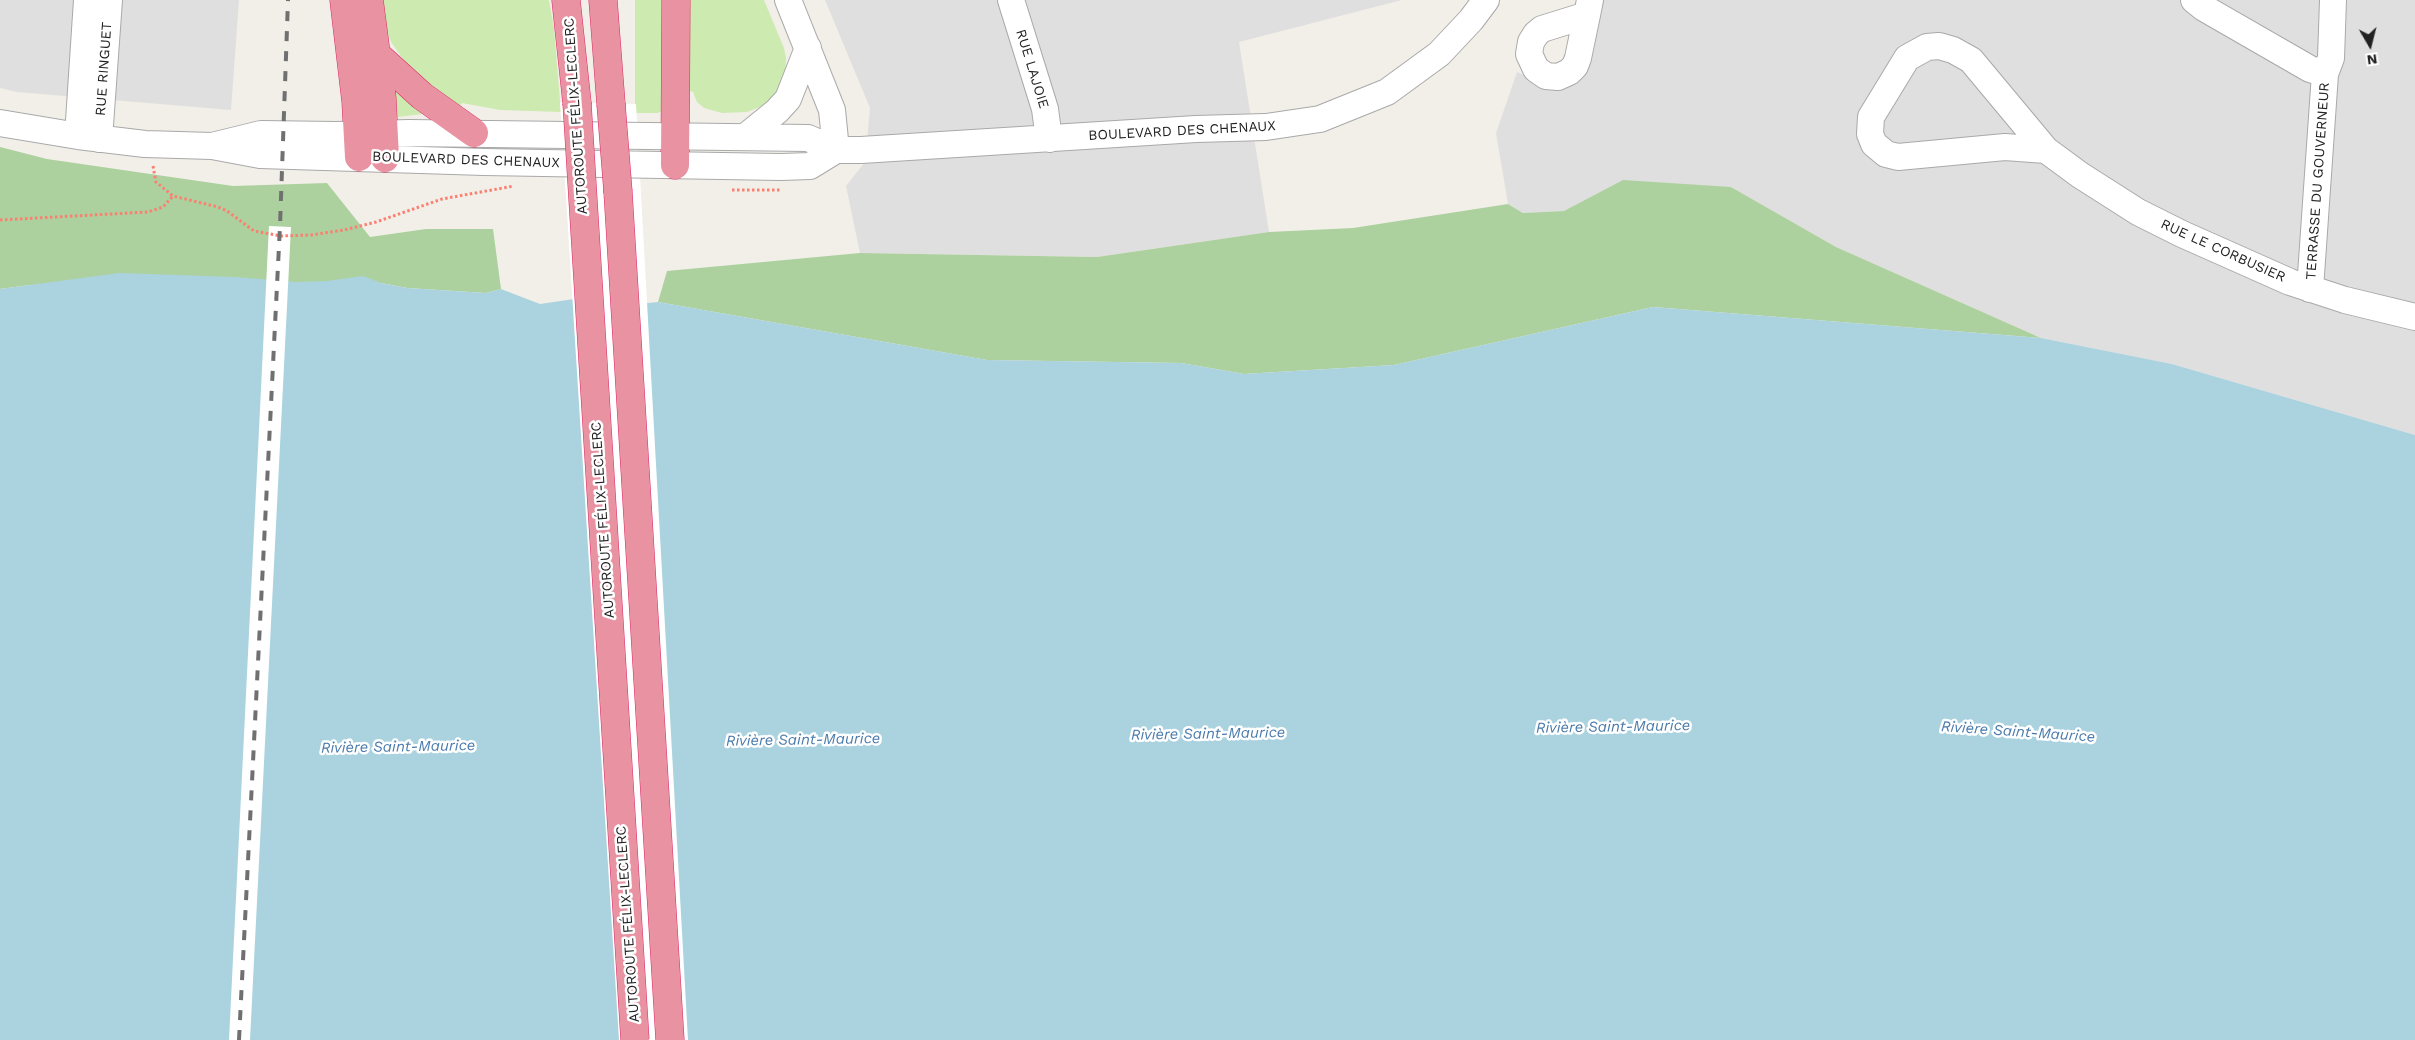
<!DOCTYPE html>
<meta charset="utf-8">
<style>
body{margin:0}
#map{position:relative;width:2415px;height:1040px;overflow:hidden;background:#f2efe9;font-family:"Work Sans",sans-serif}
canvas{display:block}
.north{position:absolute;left:2345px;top:20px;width:50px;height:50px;-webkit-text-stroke:4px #fff;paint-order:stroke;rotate:172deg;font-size:14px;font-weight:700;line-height:20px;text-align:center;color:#222}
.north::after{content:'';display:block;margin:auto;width:18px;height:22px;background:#222;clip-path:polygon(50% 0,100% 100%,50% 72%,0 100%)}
</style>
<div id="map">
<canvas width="2415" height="1040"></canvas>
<div class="north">N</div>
</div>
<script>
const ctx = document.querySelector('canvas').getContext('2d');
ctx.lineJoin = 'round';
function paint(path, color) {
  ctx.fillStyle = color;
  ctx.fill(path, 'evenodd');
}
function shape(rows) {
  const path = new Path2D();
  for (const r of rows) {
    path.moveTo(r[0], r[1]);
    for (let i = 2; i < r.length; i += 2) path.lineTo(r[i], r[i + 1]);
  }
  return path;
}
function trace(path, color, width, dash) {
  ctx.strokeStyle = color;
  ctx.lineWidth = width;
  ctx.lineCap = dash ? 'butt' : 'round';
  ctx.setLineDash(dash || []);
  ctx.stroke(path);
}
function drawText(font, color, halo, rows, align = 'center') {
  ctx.font = font + ' "Work Sans",sans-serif';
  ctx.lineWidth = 5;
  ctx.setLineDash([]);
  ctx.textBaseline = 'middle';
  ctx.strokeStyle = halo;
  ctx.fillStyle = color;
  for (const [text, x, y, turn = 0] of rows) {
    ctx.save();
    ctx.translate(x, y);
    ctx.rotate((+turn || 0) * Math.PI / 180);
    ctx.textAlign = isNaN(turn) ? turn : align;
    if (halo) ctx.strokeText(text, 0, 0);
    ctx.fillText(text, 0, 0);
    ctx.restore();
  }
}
const residential = shape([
 [0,0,239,0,231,110,17,92,0,88],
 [825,0,1402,0,1239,42,1269,232,1097,257,860,253,846,186,865,162,870,108],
 [1602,0,2415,0,2415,435,2172,364,2041,338,1836,247,1731,187,1565,211,1523,213,1508,204,1496,133,1517,72,1547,85]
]);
const grass = shape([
 [381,0,549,0,554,29,561,112,500,110,462,103,460,107,411,71,391,42,386,28],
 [635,0,665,0,662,111,658,113,635,113],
 [688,0,764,0,784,48,786,58,785,76,782,86,767,104,747,112,722,113,704,108,697,102,693,92,689,91],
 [394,89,397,91,422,114,398,117]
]);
const forest = shape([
 [0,147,47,159,233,186,327,183,370,237,426,229,493,229,501,289,486,293,407,288,381,283,30,285,0,289],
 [1623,180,1731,187,1836,247,2041,338,1653,307,1394,365,1244,374,1181,363,987,360,658,302,667,271,860,253,1097,257,1269,232,1353,228,1508,204,1523,213,1564,211]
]);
const water = shape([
 [119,273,235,277,296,282,327,281,363,276,381,283,407,288,486,293,501,289,540,304,574,299,628,305,658,302,987,360,1181,363,1244,374,1394,365,1653,307,2041,338,2172,364,2415,435,2415,1040,0,1040,0,289]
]);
const pier = shape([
 [560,102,636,104,688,1040,619,1040],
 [269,226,291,227,250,1040,229,1040]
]);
const path = shape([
 [153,166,156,182,173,196,218,207,227,211,254,231,281,236,311,235,344,230,376,222,442,199,514,186],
 [732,190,781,190],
 [0,220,148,212,163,207,173,196]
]);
const minor = shape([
 [788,0,832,110,836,150],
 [1011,0,1045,109,1049,139],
 [2194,0,2204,8,2310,69,2325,74,2331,58,2333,0],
 [1587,15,1542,29,1536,34,1531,42,1529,54,1536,69,1546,76,1558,77,1569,72,1575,66,1578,58,1587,15,1590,0],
 [0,123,78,136,145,144,212,146,260,155,484,162,781,167,810,166,836,150],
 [78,136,87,0],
 [745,137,777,111,788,99,808,48],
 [99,139,109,0],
 [212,146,261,134,336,135,409,133,808,138,836,150,861,150,1196,129,1266,127,1320,119,1387,92,1439,54,1471,20,1486,0],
 [2046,150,2005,147,1898,157,1886,154,1874,144,1870,134,1871,117,1907,58,1927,47,1939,46,1953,50,1971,60,2046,150,2080,175,2138,212,2182,234,2290,282,2345,300,2415,317],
 [2310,289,2325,74]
]);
const highway = shape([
 [344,0,356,101,359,157],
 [369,0,382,99,385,158],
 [566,0,577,103],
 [603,0,611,104],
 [378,56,422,96,474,133],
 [675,165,676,0],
 [618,192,670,1040]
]);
const rail = shape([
 [239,1040,280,226,288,0]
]);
const highwayBridge = shape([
 [577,103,635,1040],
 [611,104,618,192]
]);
const streetNames = [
 ["RUE RINGUET",104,69,-86],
 ["RUE LAJOIE",1032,69,73],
 ["AUTOROUTE FÉLIX-LECLERC",576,116,-94],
 ["BOULEVARD DES CHENAUX",1182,131,-3],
 ["BOULEVARD DES CHENAUX",466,160,2],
 ["TERRASSE DU GOUVERNEUR",2318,181,-86],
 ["RUE LE CORBUSIER",2223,251,24],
 ["AUTOROUTE FÉLIX-LECLERC",603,520,-94],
 ["AUTOROUTE FÉLIX-LECLERC",628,924,-94]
];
const waterNames = [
 ["Rivière Saint-Maurice",1613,727,-1],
 ["Rivière Saint-Maurice",2018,732,4],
 ["Rivière Saint-Maurice",1208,734,-1],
 ["Rivière Saint-Maurice",803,740,-1],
 ["Rivière Saint-Maurice",398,747,-1]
];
paint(residential, '#e0dfdf');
paint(grass, '#cdebb0');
paint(forest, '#add19e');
paint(water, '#aad3df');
paint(pier, '#fff');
trace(minor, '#a9a9a9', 28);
trace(highway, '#dc2a67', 29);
trace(path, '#fa8072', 3, [2.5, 2.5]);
trace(minor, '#fff', 26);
trace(highway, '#e892a2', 28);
trace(rail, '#707070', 4, [10, 10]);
trace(highwayBridge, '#dc2a67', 29, []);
trace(highwayBridge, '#e892a2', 28);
drawText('14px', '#222', '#fff', streetNames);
drawText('italic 15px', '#4a7aab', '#fff', waterNames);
</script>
